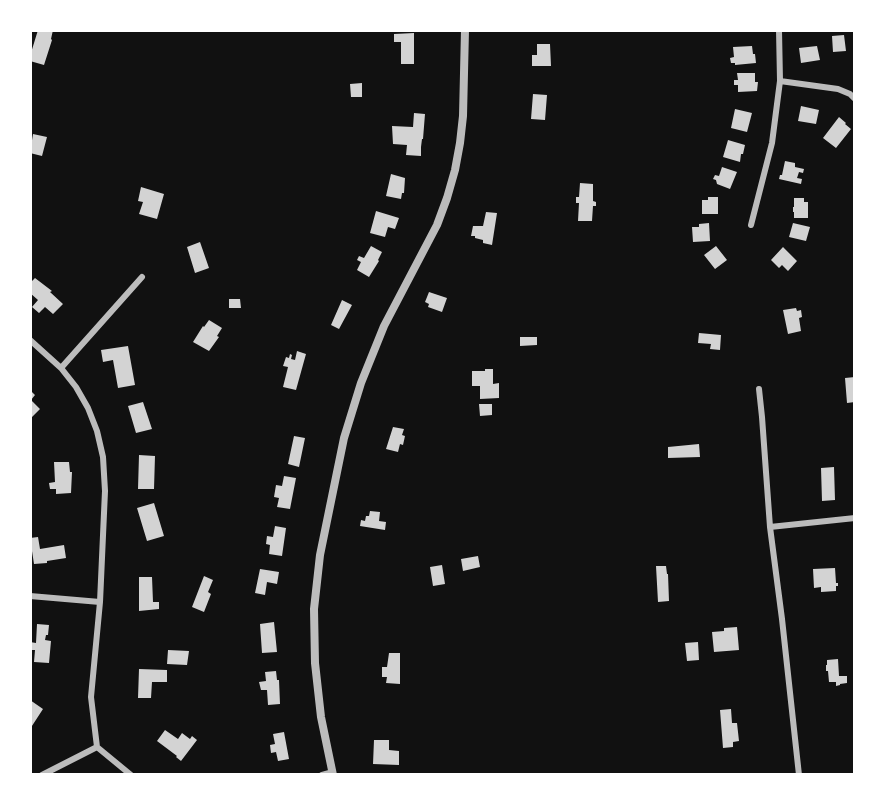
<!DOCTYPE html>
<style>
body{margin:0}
#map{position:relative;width:885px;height:805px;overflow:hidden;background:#111;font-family:"Archivo Narrow",sans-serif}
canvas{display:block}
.frame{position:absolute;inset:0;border:32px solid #fff;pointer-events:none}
</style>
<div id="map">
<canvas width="885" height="805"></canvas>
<div class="frame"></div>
</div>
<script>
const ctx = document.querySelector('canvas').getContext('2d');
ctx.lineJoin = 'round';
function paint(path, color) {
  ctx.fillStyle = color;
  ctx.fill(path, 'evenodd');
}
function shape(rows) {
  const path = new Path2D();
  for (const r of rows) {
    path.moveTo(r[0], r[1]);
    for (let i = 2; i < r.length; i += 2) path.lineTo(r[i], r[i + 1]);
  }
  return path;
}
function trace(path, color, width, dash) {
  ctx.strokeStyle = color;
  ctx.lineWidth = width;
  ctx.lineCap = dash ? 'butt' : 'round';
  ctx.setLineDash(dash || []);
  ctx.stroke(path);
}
const building = shape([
 [38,30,53,30,51,39,52,40,44,65,30,61,30,56],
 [414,33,414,64,401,64,401,42,394,42,394,34],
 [844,35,846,51,833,52,832,36],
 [537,44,550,44,551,66,532,66,532,55,537,55],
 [752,46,753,54,755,54,756,63,735,65,735,63,731,63,730,58,734,57,733,47],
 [817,46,820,60,801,63,799,48],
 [737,73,755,73,755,82,758,82,757,91,738,92,738,85,734,85,734,80,738,80],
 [362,83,362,97,351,97,350,84],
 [533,94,547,95,545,120,531,119],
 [801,106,819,110,816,124,798,121],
 [735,109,752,113,747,132,731,128],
 [414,113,425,114,423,139,422,139,421,147,421,156,406,155,407,145,393,144,392,126,413,127],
 [839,117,846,123,845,124,851,129,836,148,823,138],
 [33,134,47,137,42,156,30,153],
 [728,140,745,145,743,154,741,154,740,162,723,157],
 [785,161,795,163,795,167,804,169,803,173,799,172,797,178,802,179,801,184,779,179,780,175,782,175],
 [722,167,737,172,730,189,717,184,716,180,713,179,715,175,719,176],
 [391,174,405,178,404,193,402,193,401,199,386,196],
 [580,183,593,184,593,201,596,202,596,206,593,206,592,221,578,221,579,203,576,203,576,197,579,197],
 [141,187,164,194,157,219,139,214,143,202,138,201],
 [708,197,718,197,718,214,702,214,702,200,708,200],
 [794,198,804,198,804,202,808,202,808,218,794,218,794,212,793,212,793,207,794,207],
 [376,211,399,218,395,229,388,227,385,237,370,233],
 [486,212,497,213,492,245,483,243,483,240,475,238,475,236,471,236,473,226,483,226],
 [709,223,710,241,693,242,692,227,699,227,699,224],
 [793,223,810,227,806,241,789,237],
 [200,242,209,268,195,273,187,247],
 [371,246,382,252,378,260,379,261,369,277,357,270,361,262,357,260,359,256,364,258],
 [716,246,727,260,715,269,704,255],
 [783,247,797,261,788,271,782,265,779,268,771,260],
 [35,278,52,291,50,292,63,304,53,314,45,307,39,313,32,307,38,300,30,293,30,283],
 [429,292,447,298,442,312,428,307,429,304,425,302],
 [229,299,240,299,241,308,229,308],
 [342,300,352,305,339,329,331,325],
 [796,308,797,311,801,310,802,317,799,318,801,331,788,334,783,310],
 [209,320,222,328,217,336,219,337,209,351,193,342,203,326,204,327],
 [699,333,721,335,720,350,710,349,711,344,698,343],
 [520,337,537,337,537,345,520,346],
 [128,346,135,385,118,388,113,360,103,362,101,350],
 [297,351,306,354,296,390,283,387,288,367,283,366,286,357,289,358,290,354,292,355,291,359,295,360],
 [485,369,493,369,493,384,499,383,499,398,480,399,480,386,472,386,472,371,485,371],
 [855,377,855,402,847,403,845,378],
 [30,390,35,395,31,400,40,409,30,419],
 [143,402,152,429,136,433,128,406],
 [479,404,492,404,492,415,480,416],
 [393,427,404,429,402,435,405,436,403,445,400,444,398,452,386,449],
 [294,436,305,438,299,467,288,464],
 [699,444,700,457,668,458,668,447],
 [139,455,155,456,154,489,138,489],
 [54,462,69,462,70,472,72,472,71,493,56,494,56,489,50,489,49,483,55,482],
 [834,467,835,500,822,501,821,468],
 [284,476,296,478,290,509,277,507,279,498,274,497,276,485,282,486],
 [154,503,164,536,147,541,137,508],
 [370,511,380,512,379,521,386,522,385,530,360,526,361,520,365,521,366,516,369,516],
 [275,526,286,528,282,556,269,554,270,545,266,544,267,536,273,537],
 [38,537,40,549,64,545,66,558,47,561,47,563,34,564,30,538],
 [478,556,480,567,463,571,461,559],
 [442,565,445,584,433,586,430,567],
 [656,566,666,566,667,574,668,574,669,601,658,602],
 [835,568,836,583,838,583,838,586,836,586,836,591,821,592,821,587,814,588,813,569],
 [260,569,279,572,277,584,267,582,265,595,255,593],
 [204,576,213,580,208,592,211,594,204,612,192,607],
 [139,577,152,577,153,602,159,602,159,609,139,611],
 [274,622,277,652,262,653,260,624],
 [37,624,49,625,48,635,46,635,45,640,51,641,49,663,34,662,35,650,30,650,30,642,36,643],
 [737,627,739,650,714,652,712,632,724,631,724,628],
 [698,642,699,660,687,661,685,643],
 [168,650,189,651,187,665,167,664],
 [389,653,400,653,400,684,386,683,387,677,382,677,382,667,387,667],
 [838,659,839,676,847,676,847,683,840,684,840,685,836,686,836,682,829,682,828,671,826,671,826,665,827,665,827,660],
 [139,669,167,670,167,682,152,682,151,698,138,698],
 [276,671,277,680,279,680,280,704,268,705,267,690,261,690,259,682,266,681,265,672],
 [30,700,43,709,30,729],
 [731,709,732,723,737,723,739,741,733,742,733,747,723,748,720,710],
 [165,730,178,739,182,733,190,739,192,736,197,740,181,761,176,757,177,756,157,741],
 [284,732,289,759,278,761,276,752,271,753,270,745,275,744,273,734],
 [374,740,389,740,389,750,399,751,399,765,373,764]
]);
const minor = shape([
 [780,81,838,89,850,94,855,99],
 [751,225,772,143,780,81,779,30],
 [30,340,61,368,76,387,88,408,97,431,103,457,105,491,100,602,91,697,97,747,131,775],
 [61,368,142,277],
 [759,389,762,417,770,527,782,619,799,775],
 [770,527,855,518],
 [30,596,100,602],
 [42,775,97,747],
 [322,775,333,772]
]);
const tertiary = shape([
 [333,775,321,717,315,663,314,609,320,555,344,438,361,383,384,326,437,225,447,198,455,170,460,143,463,116,465,30]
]);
paint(building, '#d3d3d3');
trace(minor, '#bcbcbc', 6);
trace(tertiary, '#bcbcbc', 8);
</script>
